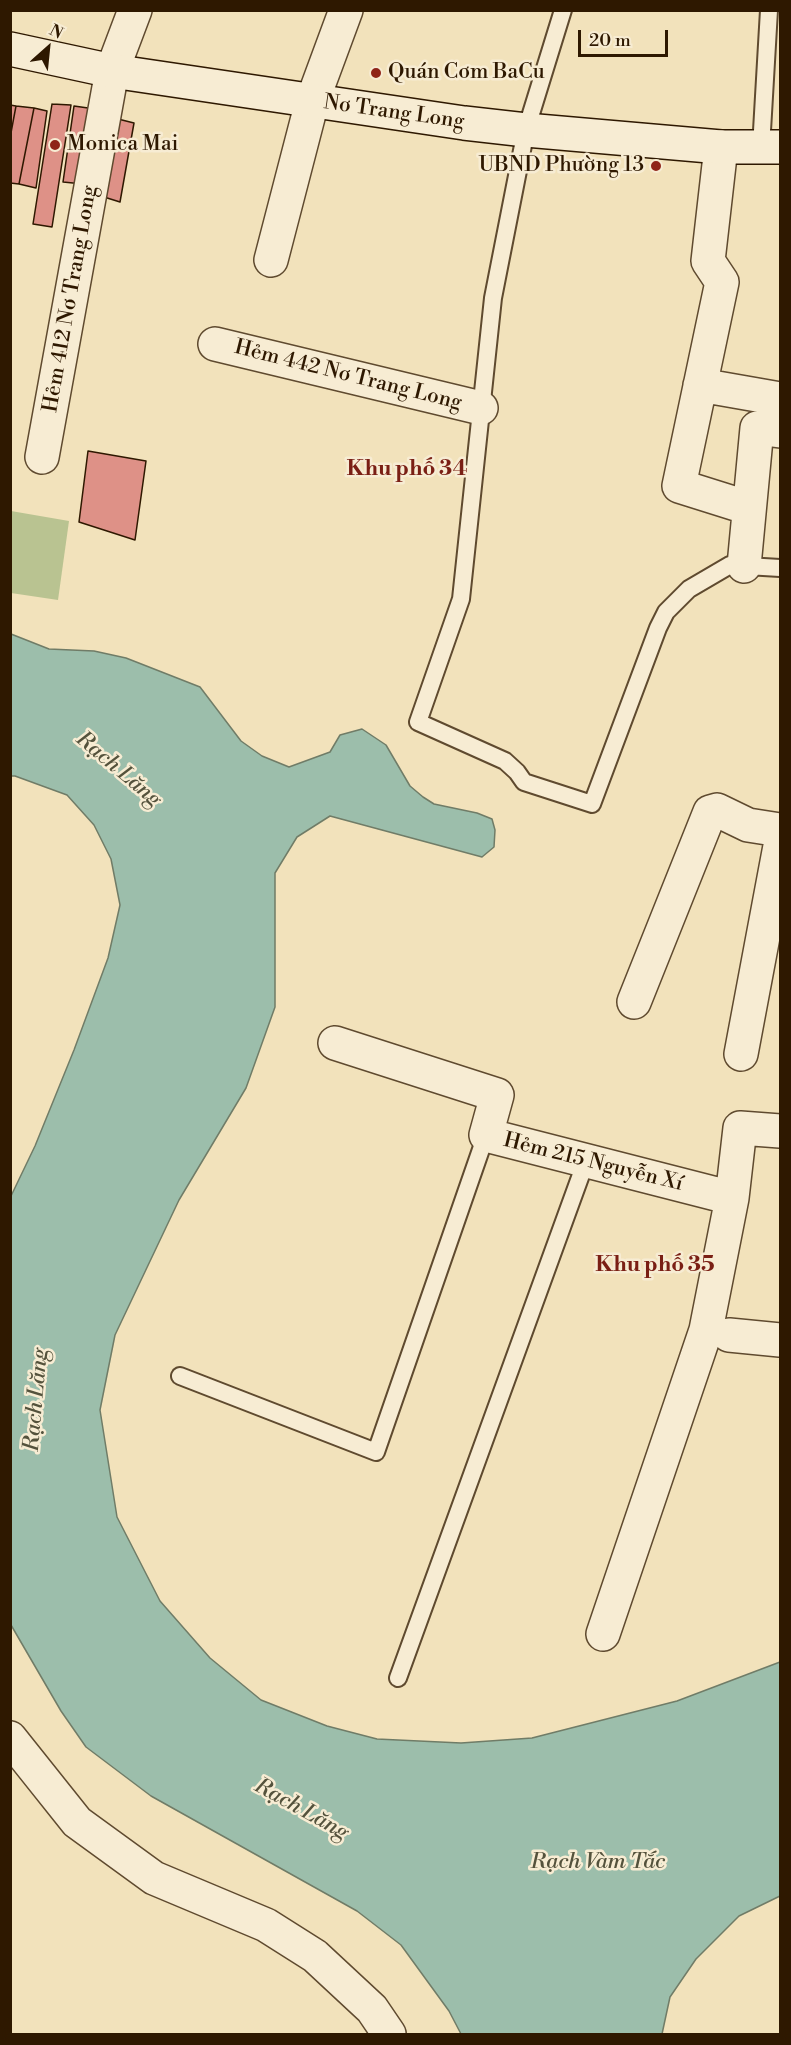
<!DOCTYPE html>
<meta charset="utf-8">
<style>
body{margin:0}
#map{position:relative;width:791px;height:2045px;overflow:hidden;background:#f2e2bb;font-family:"Libre Bodoni",serif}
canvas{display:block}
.frame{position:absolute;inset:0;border:12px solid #2e1800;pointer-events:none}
.north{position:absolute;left:18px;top:18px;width:60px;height:60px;-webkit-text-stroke:4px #f7ecd3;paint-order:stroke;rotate:27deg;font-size:16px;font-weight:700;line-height:24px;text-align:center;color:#2e1800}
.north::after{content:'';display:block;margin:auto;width:21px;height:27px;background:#2e1800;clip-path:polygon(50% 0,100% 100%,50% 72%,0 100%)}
.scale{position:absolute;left:578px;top:30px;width:90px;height:27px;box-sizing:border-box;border:3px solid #2e1800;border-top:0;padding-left:8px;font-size:18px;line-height:21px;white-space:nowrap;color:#2e1800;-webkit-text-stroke:4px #f7ecd3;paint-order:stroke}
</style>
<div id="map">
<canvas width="791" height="2045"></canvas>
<div class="frame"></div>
<div class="north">N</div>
<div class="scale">20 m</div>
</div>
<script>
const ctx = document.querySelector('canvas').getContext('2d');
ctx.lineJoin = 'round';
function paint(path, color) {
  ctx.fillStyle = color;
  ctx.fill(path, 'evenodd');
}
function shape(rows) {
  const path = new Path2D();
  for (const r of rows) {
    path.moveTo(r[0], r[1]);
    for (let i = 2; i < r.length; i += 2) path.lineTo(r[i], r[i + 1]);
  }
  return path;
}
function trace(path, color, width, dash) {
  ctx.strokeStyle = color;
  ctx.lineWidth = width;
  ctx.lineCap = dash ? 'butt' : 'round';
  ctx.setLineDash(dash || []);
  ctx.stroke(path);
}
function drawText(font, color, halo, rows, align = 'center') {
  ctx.font = font + ' "Libre Bodoni",serif';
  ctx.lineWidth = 5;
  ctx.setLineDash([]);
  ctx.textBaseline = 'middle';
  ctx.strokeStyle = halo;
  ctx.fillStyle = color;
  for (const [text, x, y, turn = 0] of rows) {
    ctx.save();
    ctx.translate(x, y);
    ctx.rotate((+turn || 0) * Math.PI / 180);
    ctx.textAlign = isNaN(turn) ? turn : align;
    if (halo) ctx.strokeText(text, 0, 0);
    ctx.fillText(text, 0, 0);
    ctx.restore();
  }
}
const green = shape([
 [11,511,69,521,58,600,11,593]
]);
const water = shape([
 [11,634,49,649,94,651,126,658,200,687,241,741,262,756,289,767,330,752,340,735,362,729,386,745,410,786,423,797,434,804,477,813,492,819,495,830,494,847,482,857,330,816,297,837,275,873,275,1007,246,1088,179,1200,115,1335,100,1410,117,1517,160,1601,210,1658,261,1700,327,1726,377,1739,461,1743,532,1738,677,1701,780,1662,780,1896,739,1916,696,1959,670,1997,662,2034,461,2034,449,2011,401,1945,357,1911,151,1796,86,1747,61,1711,11,1625,11,1196,35,1146,74,1050,108,958,120,905,111,859,94,825,67,795,15,776,11,776,11,634]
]);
const building = shape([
 [52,104,71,105,52,227,33,224,52,104],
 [10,105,16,106,10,138,10,105],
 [16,106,34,108,19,184,10,183,10,138,16,106],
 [74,106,95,109,83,184,63,182,74,106],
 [34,108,47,111,36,188,19,184,34,108],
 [118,119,134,123,120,202,104,197,118,119],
 [88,451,146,461,135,540,79,522,88,451]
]);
const service = shape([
 [563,10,526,130,493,298,461,599,418,722,505,761,517,772,524,782,592,804,658,628,666,612,689,589,730,565,780,568],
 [761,148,769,10],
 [180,1376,376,1452,486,1135],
 [398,1678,586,1161]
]);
const minor = shape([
 [721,147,708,261,722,282,679,486,749,508],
 [271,260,312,102,346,10],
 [215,344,481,408],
 [700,385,780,399],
 [42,457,112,71,135,10],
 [744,566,757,428,780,431],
 [634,1002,710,812,717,810,748,825,780,830],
 [335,1043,497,1095,486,1135,732,1198,740,1128,780,1131],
 [741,1054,780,846],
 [729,1335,780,1340],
 [603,1634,706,1330,732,1198],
 [10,1738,77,1822,154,1878,266,1925,315,1956,372,2009,389,2034]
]);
const secondary = shape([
 [10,49,112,71,464,123,526,130,721,147,780,147]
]);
const markers = [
 [376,73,6,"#8f2418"],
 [55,145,6,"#8f2418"],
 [656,166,6,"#8f2418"]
];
const poiNames = [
 ["Quán Cơm BaCu",388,73],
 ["Monica Mai",67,145],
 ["UBND Phường 13",644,166,"right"]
];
const streetNames = [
 ["Nơ Trang Long",394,113,8],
 ["Hẻm 412 Nơ Trang Long",71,299,-80],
 ["Hẻm 442 Nơ Trang Long",348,376,14],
 ["Hẻm 215 Nguyễn Xí",593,1163,14]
];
const neighbourhoodNames = [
 ["Khu phố 34",407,470],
 ["Khu phố 35",655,1266]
];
const waterNames = [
 ["Rạch Lăng",118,770,40],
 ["Rạch Lăng",37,1400,-85],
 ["Rạch Lăng",301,1810,29],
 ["Rạch Vàm Tắc",598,1863]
];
paint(green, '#b9c391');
paint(water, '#9cbeab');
trace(water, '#707c67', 1.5);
paint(building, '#de9187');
trace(building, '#2e1800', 1.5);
trace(service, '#5f4a2f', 20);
trace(minor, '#5f4a2f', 36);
trace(secondary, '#2e1800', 36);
trace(service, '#f7ecd3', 16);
trace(minor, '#f7ecd3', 33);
trace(secondary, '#f7ecd3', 33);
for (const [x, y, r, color] of markers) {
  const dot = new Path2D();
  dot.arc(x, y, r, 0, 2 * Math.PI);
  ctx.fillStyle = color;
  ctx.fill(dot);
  trace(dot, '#f7ecd3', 2);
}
drawText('21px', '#2e1800', '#f7ecd3', poiNames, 'left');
drawText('21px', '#2e1800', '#f7ecd3', streetNames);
drawText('bold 22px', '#7a1f14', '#f7ecd3', neighbourhoodNames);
drawText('italic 22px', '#54523c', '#f7ecd3', waterNames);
</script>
